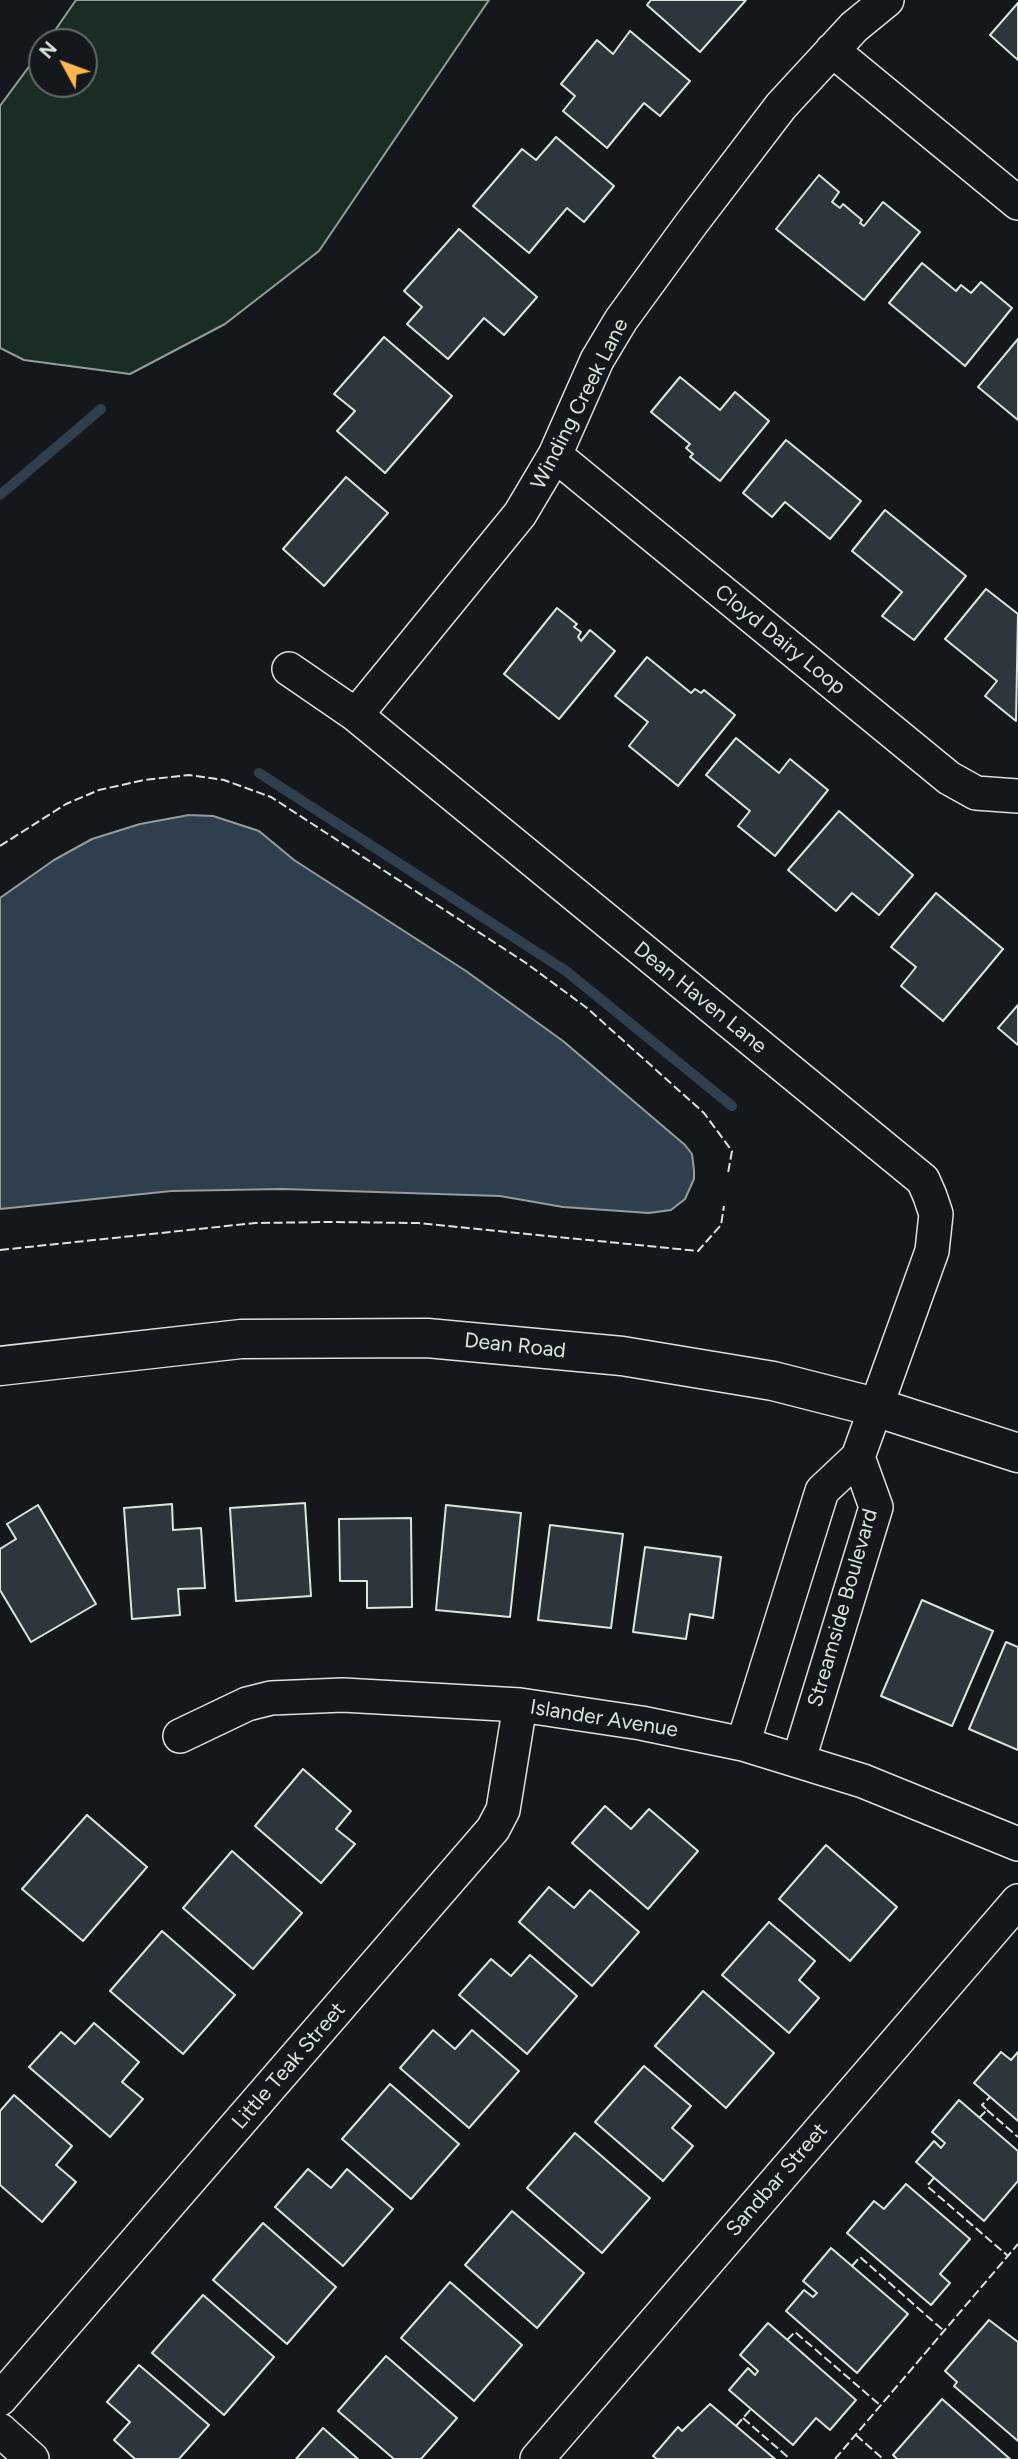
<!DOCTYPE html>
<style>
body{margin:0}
#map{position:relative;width:1018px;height:2459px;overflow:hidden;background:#14181c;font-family:Figtree,sans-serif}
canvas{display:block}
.north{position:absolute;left:28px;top:28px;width:70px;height:70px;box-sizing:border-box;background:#14181c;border:2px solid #626a69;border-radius:50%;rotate:311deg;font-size:19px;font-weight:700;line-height:28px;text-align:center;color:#d8e6dc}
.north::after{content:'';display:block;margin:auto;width:24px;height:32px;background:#ffb74d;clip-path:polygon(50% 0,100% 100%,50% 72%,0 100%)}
</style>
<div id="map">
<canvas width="1018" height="2459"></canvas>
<div class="north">N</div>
</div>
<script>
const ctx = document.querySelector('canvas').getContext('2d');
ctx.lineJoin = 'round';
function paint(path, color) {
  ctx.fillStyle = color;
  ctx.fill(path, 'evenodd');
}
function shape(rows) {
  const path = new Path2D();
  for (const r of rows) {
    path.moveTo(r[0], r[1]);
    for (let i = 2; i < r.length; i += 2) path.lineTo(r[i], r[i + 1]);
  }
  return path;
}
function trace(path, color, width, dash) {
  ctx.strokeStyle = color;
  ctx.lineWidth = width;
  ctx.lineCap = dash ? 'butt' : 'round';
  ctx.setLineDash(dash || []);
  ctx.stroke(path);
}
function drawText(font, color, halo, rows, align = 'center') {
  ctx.font = font + ' Figtree,sans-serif';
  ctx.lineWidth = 5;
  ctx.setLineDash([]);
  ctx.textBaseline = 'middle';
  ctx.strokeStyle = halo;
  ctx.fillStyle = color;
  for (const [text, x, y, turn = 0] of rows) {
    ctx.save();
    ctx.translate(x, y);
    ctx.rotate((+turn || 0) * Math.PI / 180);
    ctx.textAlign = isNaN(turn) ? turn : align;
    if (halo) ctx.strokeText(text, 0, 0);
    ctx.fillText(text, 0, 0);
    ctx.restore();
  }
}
const green = shape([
 [76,0,489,0,319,251,225,324,130,374,24,360,0,348,0,106,42,49,42,84,84,84,84,42,47,42,76,0]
]);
const water = shape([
 [189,815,213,816,259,831,294,860,466,971,563,1041,685,1145,692,1154,694,1170,694,1179,685,1199,671,1210,649,1213,563,1207,500,1196,283,1189,171,1191,0,1209,0,898,54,860,92,839,140,824,189,815]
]);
const stream = shape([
 [0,495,101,409],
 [259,773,566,971,732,1106]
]);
const building = shape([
 [651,0,746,0,700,52,647,5,651,0],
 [1018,3,1018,60,990,35,1018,3],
 [630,31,690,81,660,116,644,103,607,148,563,111,575,96,561,84,597,40,613,54,630,31],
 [556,137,614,186,584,222,567,208,529,253,473,206,522,149,536,160,556,137],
 [819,175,839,192,832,202,840,208,843,204,862,220,860,223,864,226,883,202,920,232,864,300,776,229,819,175],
 [459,229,537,297,504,335,484,318,448,359,407,324,422,307,404,291,459,229],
 [922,263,956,291,961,285,971,293,981,282,1012,308,965,366,889,303,922,263],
 [384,337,452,396,385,473,337,431,355,411,334,394,384,337],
 [1018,339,1018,420,978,387,1018,339],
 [680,377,720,410,735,392,769,421,720,481,690,457,693,454,686,448,690,444,651,412,680,377],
 [786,440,861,501,830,539,785,502,772,517,743,493,786,440],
 [346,477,388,513,324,586,283,549,346,477],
 [885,510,966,576,914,640,882,616,902,592,852,551,885,510],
 [986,589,1018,614,1016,721,985,696,997,681,945,639,986,589],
 [557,608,577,624,574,627,581,632,578,637,581,641,590,630,615,651,559,719,504,674,557,608],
 [647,657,691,693,695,689,701,693,704,690,735,715,678,786,629,746,648,722,615,696,647,657],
 [736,738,779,773,790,759,828,790,775,856,738,826,750,811,706,775,736,738],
 [839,811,913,875,879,915,852,893,836,911,788,870,839,811],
 [936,893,1003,949,943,1021,901,986,916,967,891,947,936,893],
 [1018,1005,1018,1045,998,1028,1018,1005],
 [305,1503,311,1596,236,1601,230,1508,305,1503],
 [172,1504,173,1530,201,1528,205,1588,178,1589,180,1615,132,1619,124,1508,172,1504],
 [38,1505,96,1604,31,1642,0,1590,0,1549,16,1539,7,1524,38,1505],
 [446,1505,521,1513,510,1617,436,1610,446,1505],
 [411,1518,412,1607,367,1608,367,1581,340,1581,339,1519,411,1518],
 [550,1525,623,1534,611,1628,538,1620,550,1525],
 [645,1547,721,1557,713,1618,690,1614,686,1639,633,1632,645,1547],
 [922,1600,993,1631,952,1726,881,1696,922,1600],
 [1006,1642,1018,1647,1018,1750,969,1729,1006,1642],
 [303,1769,351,1811,336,1829,355,1844,321,1883,255,1826,303,1769],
 [605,1806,631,1829,649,1809,698,1851,648,1909,572,1843,605,1806],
 [87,1815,147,1867,83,1941,22,1889,87,1815],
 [826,1845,897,1907,850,1961,779,1899,826,1845],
 [232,1851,302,1913,253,1969,183,1908,232,1851],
 [549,1887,574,1908,590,1890,639,1932,592,1986,519,1922,549,1887],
 [769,1922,815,1961,799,1980,819,1998,789,2033,722,1975,769,1922],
 [162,1931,235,1995,183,2054,110,1991,162,1931],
 [530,1955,577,1996,527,2054,459,1995,491,1959,511,1976,530,1955],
 [703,1991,774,2053,726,2108,655,2046,703,1991],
 [94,2023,139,2062,122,2082,143,2099,110,2137,29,2067,61,2032,75,2044,94,2023],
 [433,2030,455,2049,472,2030,519,2071,469,2128,400,2068,433,2030],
 [1001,2052,1011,2060,1018,2052,1018,2121,974,2083,1001,2052],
 [644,2066,691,2106,672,2128,693,2146,663,2181,595,2122,644,2066],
 [390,2084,459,2144,411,2199,342,2139,390,2084],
 [14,2095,72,2146,56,2165,76,2182,42,2222,0,2185,0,2111,14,2095],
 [959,2100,1018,2151,1018,2181,984,2221,916,2162,934,2141,941,2148,945,2143,932,2132,959,2100],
 [575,2133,650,2198,602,2253,527,2188,575,2133],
 [308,2169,331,2188,347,2169,393,2209,343,2266,275,2207,308,2169],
 [906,2184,970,2239,940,2274,950,2283,931,2305,847,2233,874,2201,884,2209,906,2184],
 [512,2211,584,2273,537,2328,465,2265,512,2211],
 [263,2223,336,2287,287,2344,213,2280,263,2223],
 [831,2248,908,2314,857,2373,786,2311,804,2290,813,2297,817,2293,803,2281,831,2248],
 [450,2282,522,2345,474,2401,401,2338,450,2282],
 [203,2295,274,2357,224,2415,152,2353,203,2295],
 [989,2320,1018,2342,1018,2441,954,2386,957,2382,945,2371,989,2320],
 [768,2323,856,2400,830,2430,816,2418,793,2445,729,2390,748,2368,755,2375,758,2371,740,2355,768,2323],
 [386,2356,457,2418,421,2459,394,2459,338,2411,386,2356],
 [139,2365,209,2425,179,2459,135,2459,114,2440,130,2422,107,2402,139,2365],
 [942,2399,1010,2459,897,2459,893,2455,942,2399],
 [710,2404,775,2459,657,2459,653,2456,678,2427,682,2431,710,2404],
 [323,2428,358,2459,296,2459,323,2428]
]);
const minor = shape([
 [832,50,1018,203],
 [555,455,949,778,976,793,1018,796],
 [289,669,356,715,923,1180,930,1196,936,1214,932,1251,858,1457,822,1491,743,1744],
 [356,715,520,514,555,455,597,360,621,320,691,224,781,106,854,27,887,0],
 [180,1736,247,1704,271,1698,343,1695,520,1705,641,1723,743,1744,863,1781,1018,1844],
 [799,1759,876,1507,858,1457],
 [0,2399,493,1829,503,1810,520,1705],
 [0,2430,32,2459],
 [537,2459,1018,1901]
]);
const tertiary = shape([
 [0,1366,241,1339,427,1338,622,1356,773,1381,875,1407,1018,1453]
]);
const fence = shape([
 [0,846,66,804,99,790,144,780,189,775,224,780,271,797,526,963,587,1008,704,1113,732,1151,728,1173],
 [0,1250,255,1223,329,1222,418,1223,698,1251,721,1225,724,1206],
 [987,2110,1018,2137],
 [979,2118,987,2110,982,2105,990,2097],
 [934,2178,927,2186,1008,2256],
 [852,2266,860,2257,944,2331],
 [787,2340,795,2332,880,2405],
 [743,2418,790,2459],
 [736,2426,751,2409],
 [856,2435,883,2459],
 [835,2459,1018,2244]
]);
const streetNames = [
 ["Winding Creek Lane",580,404,-63],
 ["Cloyd Dairy Loop",780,640,39],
 ["Dean Haven Lane",700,998,39],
 ["Dean Road",515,1346,6],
 ["Streamside Boulevard",843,1608,-74],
 ["Islander Avenue",604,1719,9],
 ["Little Teak Street",289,2066,-49],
 ["Sandbar Street",777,2180,-49]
];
paint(green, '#1a2d24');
trace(green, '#939e99', 2);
paint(water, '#2f3f4d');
trace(water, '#939e99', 2);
trace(stream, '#2f3f4d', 10);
paint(building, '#2c363c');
trace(building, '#d8e6dc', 2);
trace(minor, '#d8e6dc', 36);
trace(tertiary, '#d8e6dc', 41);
trace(minor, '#14181c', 33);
trace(tertiary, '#14181c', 38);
trace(fence, '#d8e6dc', 2, [9, 3.5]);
drawText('21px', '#d8e6dc', '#14181c', streetNames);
</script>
